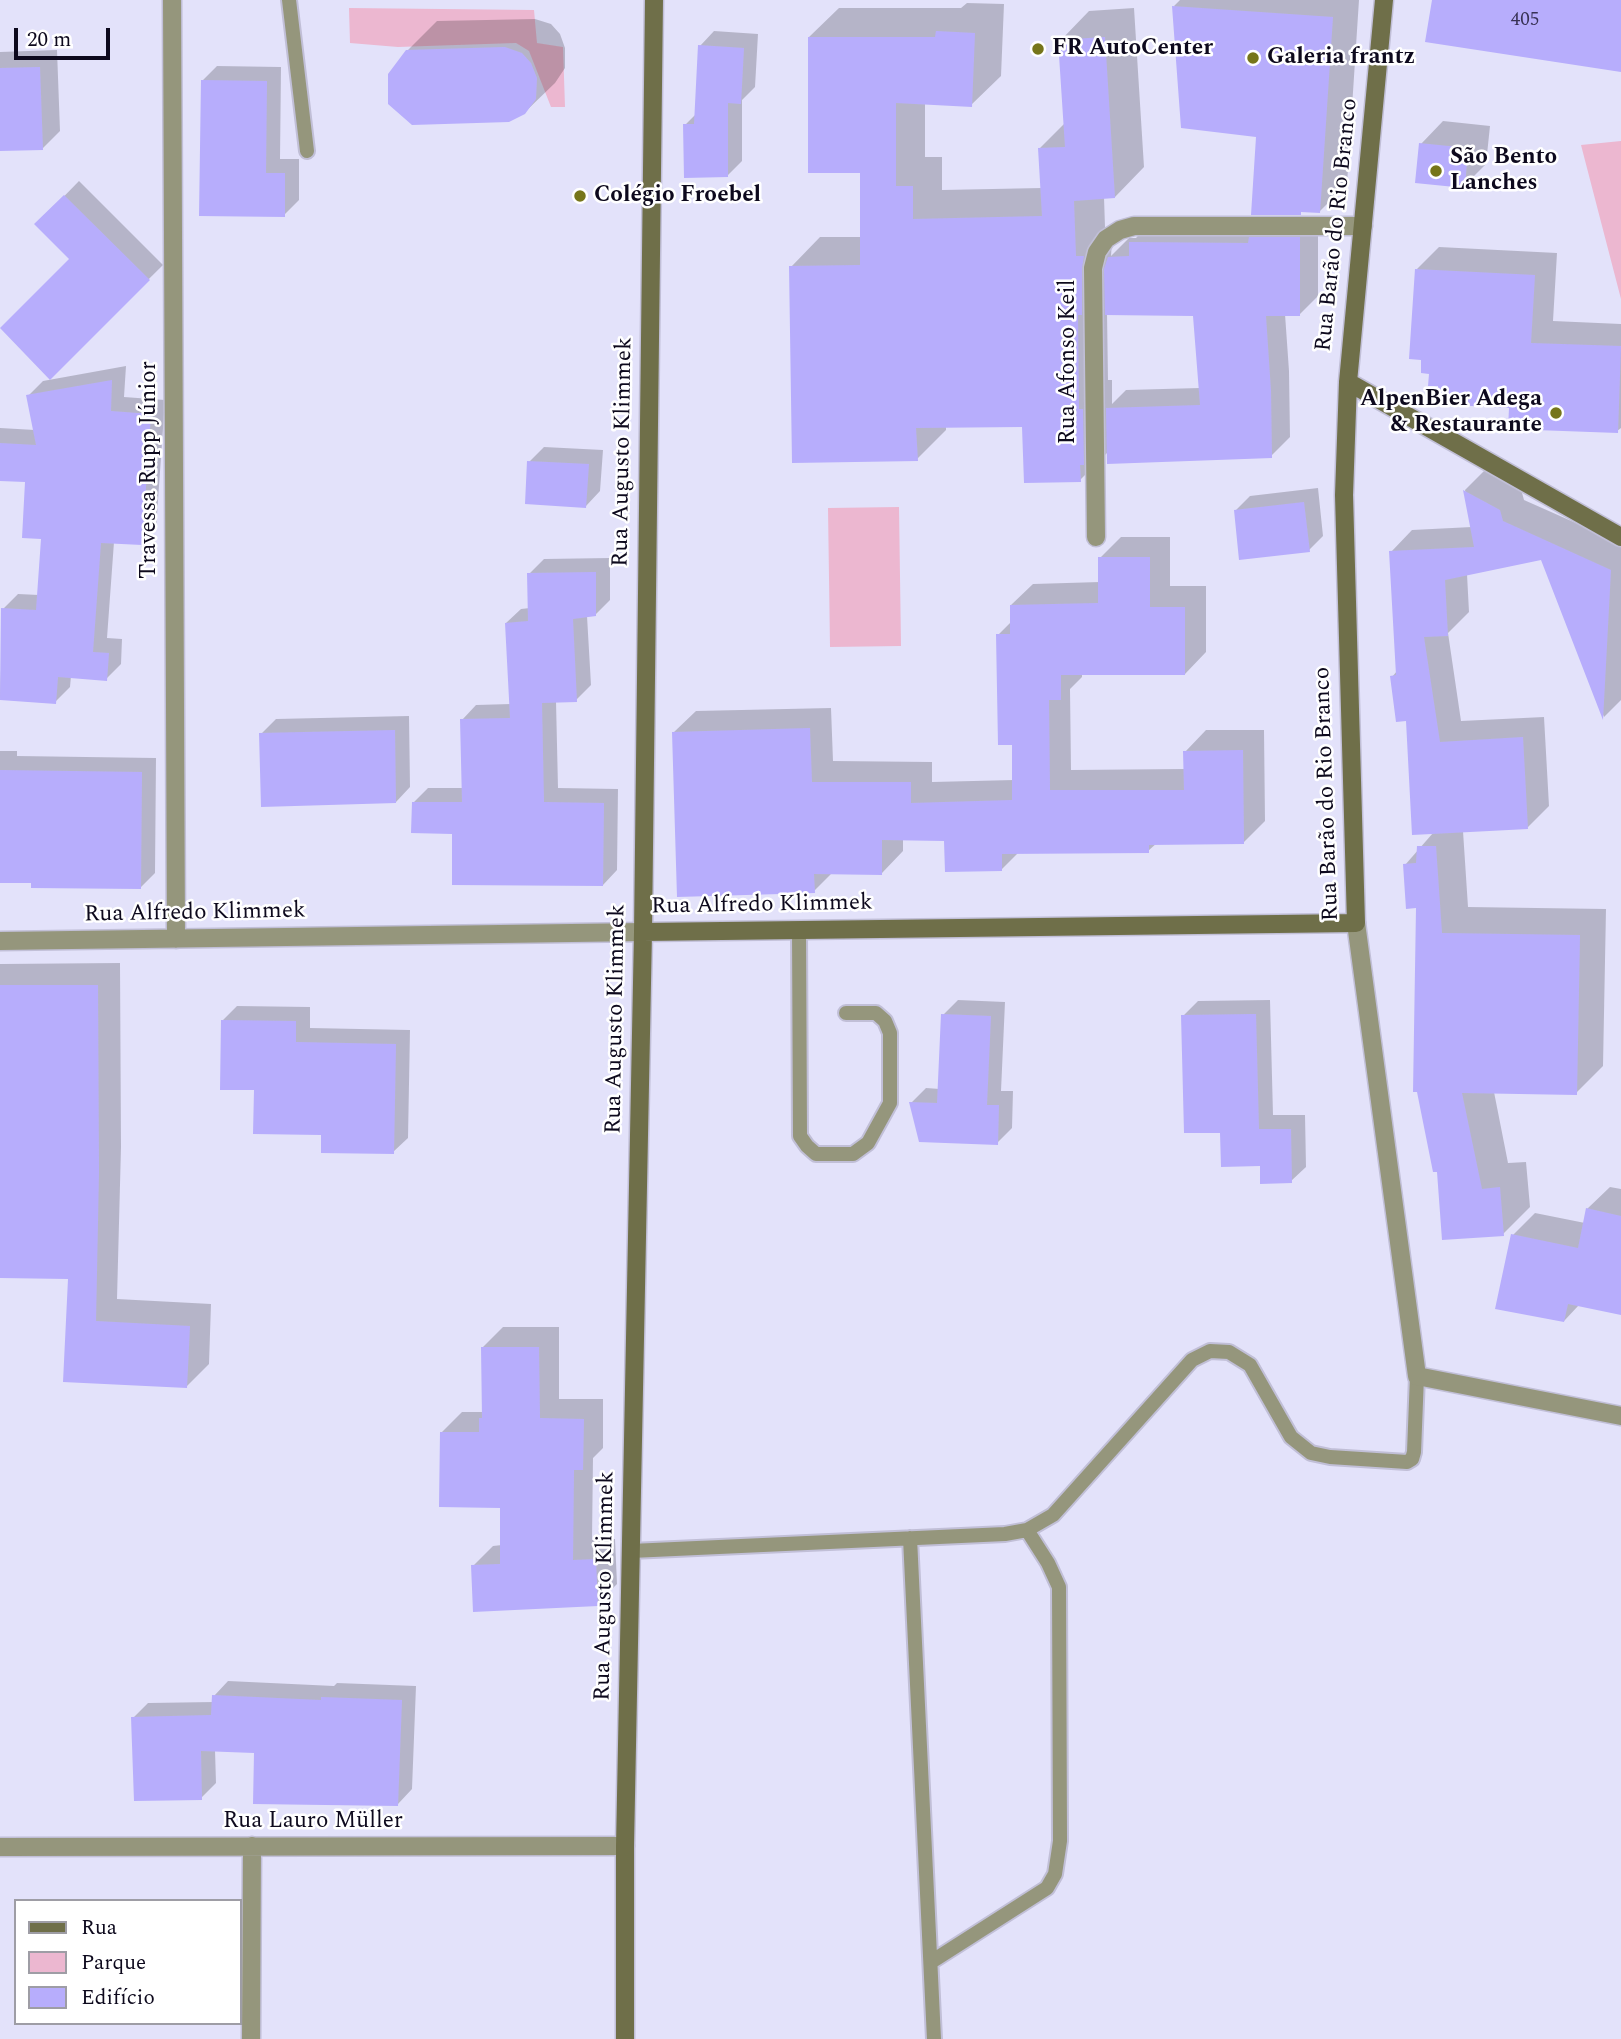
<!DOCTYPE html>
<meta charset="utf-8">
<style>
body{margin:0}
#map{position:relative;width:1621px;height:2039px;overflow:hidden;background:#e3e2fa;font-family:Spectral,serif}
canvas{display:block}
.legend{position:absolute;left:14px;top:1899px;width:228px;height:126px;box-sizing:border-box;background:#fff;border:2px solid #9e9da5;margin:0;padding:9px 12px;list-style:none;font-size:21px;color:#0d091d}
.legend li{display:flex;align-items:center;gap:14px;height:35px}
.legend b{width:35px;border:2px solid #9e9da5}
.scale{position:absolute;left:14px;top:28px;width:96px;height:32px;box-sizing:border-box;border:4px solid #0d091d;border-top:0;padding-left:9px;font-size:21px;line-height:24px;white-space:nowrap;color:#0d091d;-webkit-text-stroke:5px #fff;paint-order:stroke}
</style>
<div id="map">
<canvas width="1621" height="2039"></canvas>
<ul class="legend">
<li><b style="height:9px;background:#6f6f49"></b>Rua</li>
<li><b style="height:19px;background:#ecb7d0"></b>Parque</li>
<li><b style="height:19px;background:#b7adfc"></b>Edifício</li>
</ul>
<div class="scale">20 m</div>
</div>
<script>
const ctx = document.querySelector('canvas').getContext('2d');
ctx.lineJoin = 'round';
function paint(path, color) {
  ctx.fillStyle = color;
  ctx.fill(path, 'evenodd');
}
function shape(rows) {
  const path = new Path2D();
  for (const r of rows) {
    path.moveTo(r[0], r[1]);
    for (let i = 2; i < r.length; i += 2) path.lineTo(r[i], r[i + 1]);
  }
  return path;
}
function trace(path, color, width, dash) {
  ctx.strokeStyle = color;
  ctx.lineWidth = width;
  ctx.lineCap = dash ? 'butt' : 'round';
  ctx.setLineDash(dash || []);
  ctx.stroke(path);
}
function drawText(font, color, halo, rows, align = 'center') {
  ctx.font = font + ' Spectral,serif';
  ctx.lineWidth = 5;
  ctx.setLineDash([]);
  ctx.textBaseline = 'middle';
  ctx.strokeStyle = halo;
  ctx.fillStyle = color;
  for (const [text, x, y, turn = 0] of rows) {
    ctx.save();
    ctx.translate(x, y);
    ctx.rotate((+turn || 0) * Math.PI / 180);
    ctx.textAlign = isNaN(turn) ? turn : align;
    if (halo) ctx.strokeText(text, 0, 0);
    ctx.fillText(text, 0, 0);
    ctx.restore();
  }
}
const green = shape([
 [349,8,534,10,537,43,563,47,565,107,551,107,529,51,516,43,398,47,350,43],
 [1621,141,1621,299,1581,145],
 [899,507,901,646,830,647,828,508]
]);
const shadow = shape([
 [1180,0,1359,0,1347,184,1319,212,1302,210,1258,136,1174,6],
 [967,3,1004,4,1001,76,971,105,925,103,925,157,942,157,942,190,1042,188,1039,149,1065,123,1060,41,1089,11,1134,8,1144,167,1115,197,1104,197,1105,227,1113,227,1111,256,1129,238,1136,238,1149,224,1318,219,1318,296,1299,315,1285,314,1289,371,1290,437,1271,456,1108,452,1080,480,1024,425,946,426,946,430,917,459,791,267,820,237,862,237,862,171,809,37,839,8,961,8],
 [1107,313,1195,314,1200,388,1126,390,1112,404,1112,380,1108,380],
 [535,19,551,24,560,34,565,48,565,68,555,83,524,113,407,51,437,21],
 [714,31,758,34,755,87,742,100,742,161,728,175,685,125,696,114,700,46],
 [57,50,60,131,43,148,0,149,0,52],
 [217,66,281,67,280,159,299,159,299,200,284,215,203,80],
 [1443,121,1490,126,1486,164,1464,186,1421,144],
 [79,181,163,265,50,377,71,259,37,224],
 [1439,247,1557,253,1553,321,1621,324,1621,428,1617,431,1455,393,1440,384,1431,372,1417,269],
 [126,366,124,397,165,400,156,529,141,543,114,542,107,638,122,639,121,664,106,679,71,676,70,687,55,702,0,698,3,609,18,594,39,595,43,537,27,481,0,479,0,428,35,430,28,396,43,381],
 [544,447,603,450,600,491,586,506,529,462],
 [1486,469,1521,489,1524,500,1621,543,1621,700,1604,717,1542,558,1467,574,1469,612,1448,633,1461,721,1544,717,1549,806,1528,827,1463,831,1468,907,1606,909,1603,1066,1576,1093,1494,1092,1508,1163,1526,1162,1530,1207,1503,1234,1438,1170,1417,907,1405,865,1433,833,1407,718,1392,677,1397,671,1391,552,1412,530,1472,527,1465,490],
 [1318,488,1323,536,1309,550,1236,510,1250,496],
 [1121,537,1170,537,1170,586,1206,586,1206,652,1185,674,1082,674,1082,677,1070,689,1071,770,1185,769,1185,752,1206,730,1264,730,1265,821,1244,842,1157,843,1148,851,1019,852,1002,869,946,839,903,838,903,851,882,873,833,872,814,891,674,732,696,711,831,708,833,761,932,762,932,782,1014,780,1014,744,998,635,1012,621,1011,605,1033,584,1100,582,1100,558],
 [610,558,610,600,595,615,587,616,591,685,576,700,556,701,558,788,618,789,617,870,603,885,454,832,414,802,428,788,463,788,462,720,476,705,511,704,506,623,521,609,530,608,529,574,544,559],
 [409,716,410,787,396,802,261,734,276,719],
 [0,751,17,751,17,756,156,758,155,873,141,887,0,881],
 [120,963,121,1147,117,1299,211,1304,209,1364,186,1387,65,1381,70,1277,0,1276,0,964],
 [958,1000,1005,1002,1001,1091,1013,1091,1012,1128,997,1143,911,1103,926,1088,940,1089,943,1015],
 [1270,1000,1273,1115,1305,1115,1306,1167,1291,1181,1262,1164,1221,1131,1183,1016,1198,1001],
 [237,1006,310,1007,310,1028,410,1030,408,1138,393,1152,323,1134,256,1089,222,1021],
 [1610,1187,1621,1189,1621,1313,1579,1305,1564,1321,1513,1235,1535,1213,1585,1223,1587,1209],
 [503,1327,559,1327,559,1399,603,1399,603,1448,593,1458,592,1540,615,1539,617,1584,597,1604,473,1566,493,1546,502,1545,502,1506,442,1432,462,1412,484,1412,482,1348],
 [228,1681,334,1686,337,1683,416,1686,412,1789,398,1804,256,1751,215,1750,216,1783,201,1798,133,1718,148,1703,214,1702,214,1696]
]);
const building = shape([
 [1432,0,1621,0,1621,72,1425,42],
 [1172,6,1333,17,1320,213,1301,212,1301,215,1251,215,1256,137,1181,128],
 [936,31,975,33,972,107,896,103,896,186,913,186,913,219,1042,216,1038,148,1065,147,1058,40,1105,37,1115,198,1074,201,1076,256,1084,256,1082,268,1082,315,1078,315,1079,409,1083,409,1084,465,1080,465,1081,482,1024,483,1022,427,916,428,918,461,792,463,789,266,860,265,860,173,808,173,808,37,935,37],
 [698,45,744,48,741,104,728,103,728,177,684,178,683,124,694,124],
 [505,47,522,53,531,63,537,78,536,99,525,114,509,122,412,125,388,104,388,74,406,50],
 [40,67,43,150,0,151,0,68],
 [201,80,267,81,266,173,285,173,285,217,199,216],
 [1419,143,1468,148,1465,188,1415,183],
 [64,195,150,280,50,380,0,328,69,259,34,224],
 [1249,237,1300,237,1300,316,1266,316,1271,391,1272,458,1107,464,1106,408,1200,405,1193,316,1105,315,1104,269,1108,257,1129,256,1129,242,1248,243],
 [1415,269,1535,275,1531,343,1621,346,1618,433,1508,429,1509,408,1453,405,1453,395,1438,395,1438,386,1428,386,1429,374,1421,373,1421,360,1409,359],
 [112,380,111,411,151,414,142,545,101,543,93,652,109,653,107,681,58,677,56,704,0,700,1,608,36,610,41,539,22,538,25,482,0,481,0,443,36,445,26,395],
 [527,461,589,464,586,508,525,504],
 [1463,490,1500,510,1503,521,1611,570,1603,720,1541,560,1445,580,1448,636,1424,637,1440,742,1523,737,1528,829,1412,835,1406,721,1396,722,1390,676,1396,675,1389,551,1474,547],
 [1304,502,1310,552,1239,560,1234,510],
 [1098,557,1150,557,1150,607,1185,607,1185,675,1061,675,1061,700,1049,700,1050,790,1184,790,1183,751,1243,750,1244,844,1149,845,1149,853,1002,854,1002,871,945,872,944,841,882,840,882,875,814,874,815,893,677,897,672,732,810,728,812,782,911,782,911,803,1012,800,1012,745,998,745,996,634,1010,634,1010,605,1098,603],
 [596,572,596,616,573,619,577,702,542,703,544,802,604,803,603,886,452,885,452,834,411,833,412,802,462,802,460,719,510,718,505,623,528,621,527,573],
 [395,730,396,803,261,807,259,733],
 [0,770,142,772,141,889,31,888,31,883,0,883],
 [1417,846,1436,846,1442,933,1580,935,1577,1095,1462,1093,1482,1189,1500,1187,1504,1236,1442,1240,1437,1172,1433,1172,1417,1092,1413,1092,1416,908,1406,909,1403,864,1416,863],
 [0,985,98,985,99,1171,96,1321,190,1326,187,1388,63,1382,68,1279,0,1278],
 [941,1014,991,1016,987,1105,999,1105,998,1145,919,1142,909,1102,937,1103],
 [1256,1014,1259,1129,1291,1129,1292,1183,1260,1184,1260,1166,1221,1167,1220,1133,1184,1133,1181,1015],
 [221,1020,296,1021,296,1042,396,1044,394,1154,321,1153,321,1135,253,1134,254,1090,220,1090],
 [1586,1208,1621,1216,1621,1315,1568,1304,1564,1322,1495,1309,1511,1234,1578,1248],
 [481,1347,539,1347,540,1418,584,1419,583,1470,574,1470,573,1560,596,1559,598,1606,473,1612,471,1565,500,1564,500,1508,439,1507,440,1432,479,1432,479,1418,482,1418],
 [212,1695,321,1700,321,1697,402,1700,398,1806,253,1804,254,1753,201,1751,202,1800,134,1801,131,1717,211,1715]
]);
const lane = shape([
 [289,0,307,151],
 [799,930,800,1136,807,1146,816,1154,853,1154,868,1143,890,1103,890,1033,885,1021,876,1013,846,1013],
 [910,1538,934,2039],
 [631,1551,1005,1534,1027,1530,1053,1515,1192,1360,1210,1351,1229,1352,1250,1365,1291,1437,1311,1453,1330,1457,1407,1462,1412,1459,1414,1452,1417,1376],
 [931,1962,1047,1888,1055,1874,1060,1841,1059,1587,1048,1563,1027,1530]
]);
const street = shape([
 [172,0,176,939],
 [1096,537,1093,268,1097,252,1106,239,1120,230,1134,226,1363,226],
 [1356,923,1417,1376,1621,1416],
 [0,941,643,932],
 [0,1847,625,1846],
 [251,2039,252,1846]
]);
const secondary = shape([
 [1348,382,1621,537],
 [643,932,1356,923,1344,495,1348,382,1384,0],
 [625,2039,625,1846,643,932,654,0]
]);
const markers = [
 [1038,49,7,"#76751a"],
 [1253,58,7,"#76751a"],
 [1436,171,7,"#76751a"],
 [580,196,7,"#76751a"],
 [1556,413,7,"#76751a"]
];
const numberNames = [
 ["405",1525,21]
];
const poiNames = [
 ["FR AutoCenter",1052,49],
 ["Galeria frantz",1267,58],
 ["São Bento",1450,158],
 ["Lanches",1450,184],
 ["Colégio Froebel",594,196],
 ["AlpenBier Adega",1542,400,"right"],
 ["& Restaurante",1542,426,"right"]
];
const streetNames = [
 ["Rua Barão do Rio Branco",1338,225,-84],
 ["Rua Afonso Keil",1069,362,-90],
 ["Rua Augusto Klimmek",624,452,-89],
 ["Travessa Rupp Júnior",150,470,-90],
 ["Rua Barão do Rio Branco",1328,794,-92],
 ["Rua Alfredo Klimmek",762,906,-1],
 ["Rua Alfredo Klimmek",195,914,-1],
 ["Rua Augusto Klimmek",617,1019,-89],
 ["Rua Augusto Klimmek",606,1586,-89],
 ["Rua Lauro Müller",313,1822]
];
paint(green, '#ecb7d0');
paint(shadow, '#0003');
paint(building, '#b7adfc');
trace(lane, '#c1bfd7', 18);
trace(street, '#c1bfd7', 21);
trace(secondary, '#c1bfd7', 21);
trace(lane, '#95967c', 14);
trace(street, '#95967c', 18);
trace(secondary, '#6f6f49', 18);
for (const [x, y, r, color] of markers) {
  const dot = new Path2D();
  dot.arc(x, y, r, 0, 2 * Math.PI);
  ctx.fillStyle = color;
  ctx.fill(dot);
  trace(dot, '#fff', 2.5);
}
drawText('19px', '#383255', null, numberNames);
drawText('bold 23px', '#0d091d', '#fff', poiNames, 'left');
drawText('23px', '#0d091d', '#fff', streetNames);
</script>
